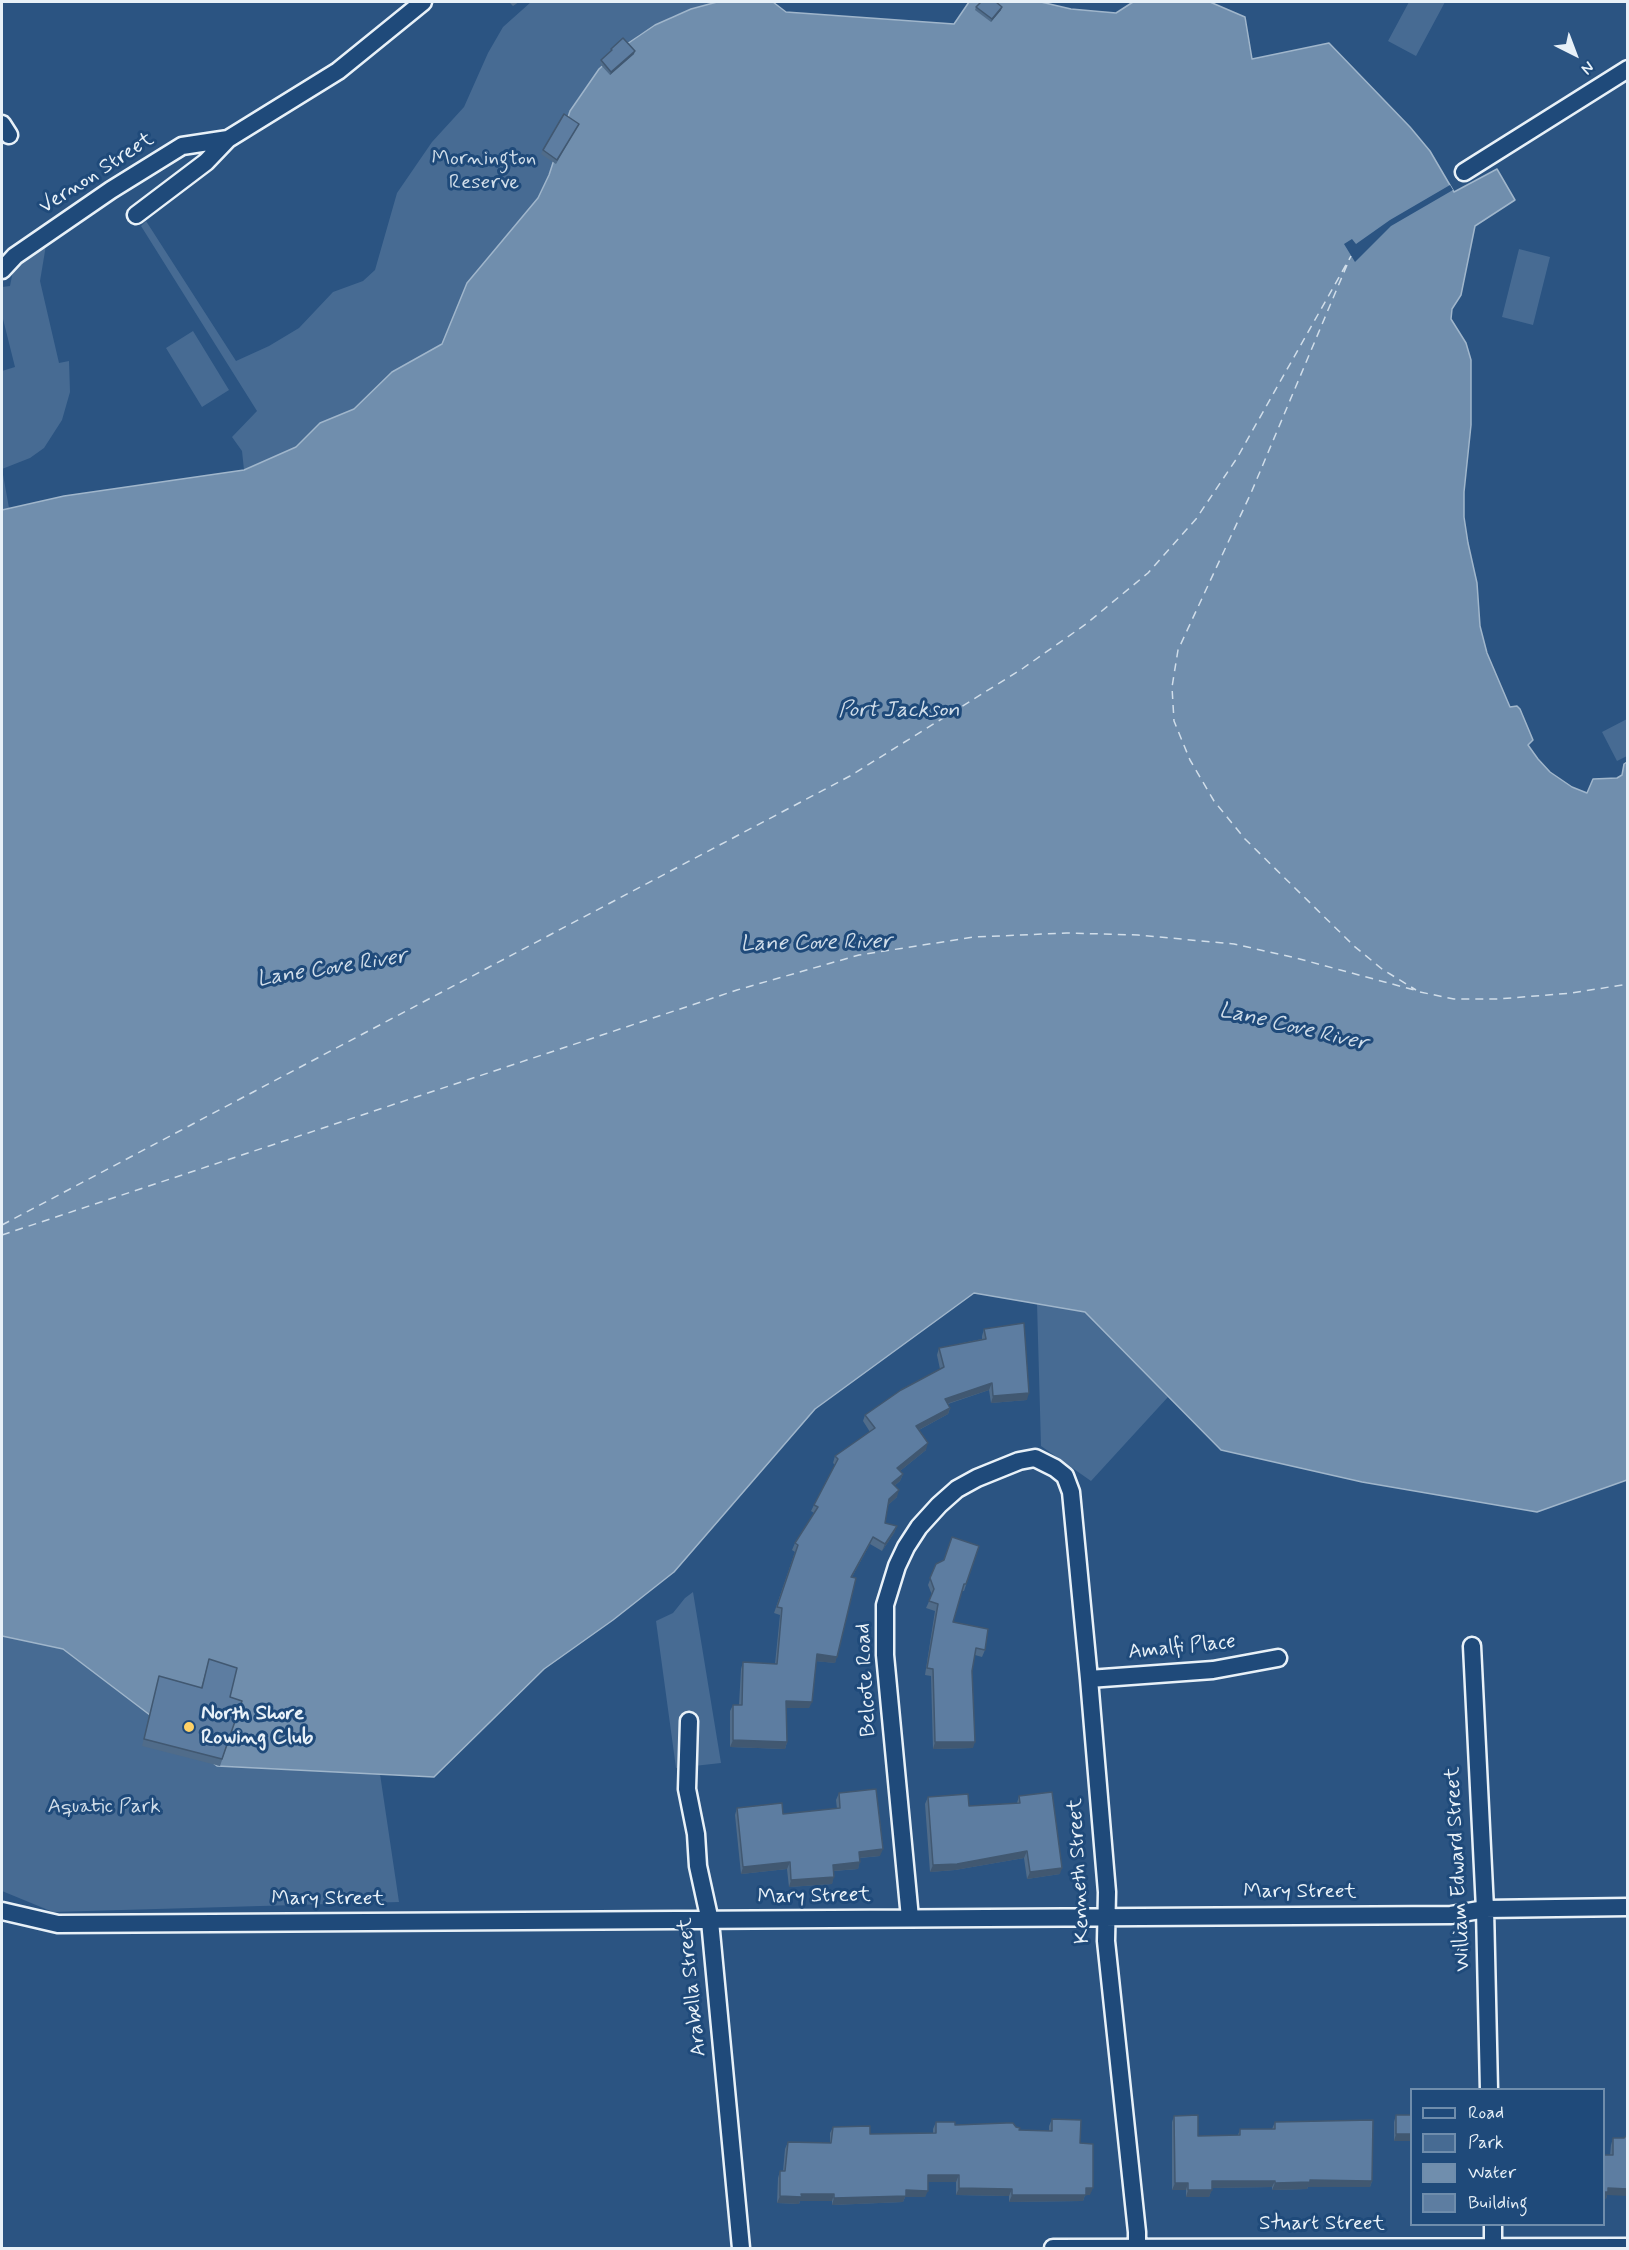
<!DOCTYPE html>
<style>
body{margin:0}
#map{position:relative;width:1629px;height:2250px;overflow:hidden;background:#2b5482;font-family:Mynerve,sans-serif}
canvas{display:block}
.frame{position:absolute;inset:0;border:3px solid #e8f1f8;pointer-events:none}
.legend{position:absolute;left:1410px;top:2088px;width:195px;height:138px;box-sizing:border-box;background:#1f4a7a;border:2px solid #6f8dac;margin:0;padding:8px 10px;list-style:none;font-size:18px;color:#e8f1f8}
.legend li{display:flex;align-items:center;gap:12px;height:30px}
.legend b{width:30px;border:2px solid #6f8dac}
.north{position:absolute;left:1545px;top:24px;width:60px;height:60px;-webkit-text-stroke:4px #1f4a7a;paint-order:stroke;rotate:138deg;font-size:16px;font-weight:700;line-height:24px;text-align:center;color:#e8f1f8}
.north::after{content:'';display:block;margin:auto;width:21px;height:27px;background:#e8f1f8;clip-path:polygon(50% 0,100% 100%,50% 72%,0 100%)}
</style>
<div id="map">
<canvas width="1629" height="2250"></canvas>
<div class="frame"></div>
<ul class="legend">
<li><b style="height:8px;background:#1f4a7a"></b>Road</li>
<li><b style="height:16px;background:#476b93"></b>Park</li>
<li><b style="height:16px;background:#708ead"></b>Water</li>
<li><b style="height:16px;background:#5d7da1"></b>Building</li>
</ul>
<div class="north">N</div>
</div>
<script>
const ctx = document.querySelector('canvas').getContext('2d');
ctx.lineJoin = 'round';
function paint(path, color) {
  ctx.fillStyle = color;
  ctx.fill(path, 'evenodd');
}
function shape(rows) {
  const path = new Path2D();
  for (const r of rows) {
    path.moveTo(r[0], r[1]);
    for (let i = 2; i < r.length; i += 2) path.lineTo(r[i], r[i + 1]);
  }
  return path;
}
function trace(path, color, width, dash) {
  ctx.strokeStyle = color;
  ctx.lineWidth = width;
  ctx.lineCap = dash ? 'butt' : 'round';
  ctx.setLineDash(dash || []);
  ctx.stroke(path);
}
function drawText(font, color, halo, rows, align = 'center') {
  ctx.font = font + ' Mynerve,sans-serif';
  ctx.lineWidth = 6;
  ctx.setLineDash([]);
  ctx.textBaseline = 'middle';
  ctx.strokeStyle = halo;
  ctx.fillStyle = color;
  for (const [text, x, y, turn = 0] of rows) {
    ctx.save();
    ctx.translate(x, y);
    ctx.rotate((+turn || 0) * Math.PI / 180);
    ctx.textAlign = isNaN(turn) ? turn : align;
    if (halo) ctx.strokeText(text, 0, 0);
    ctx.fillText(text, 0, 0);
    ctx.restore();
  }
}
const green = shape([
 [531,2,717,2,673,16,639,35,589,83,570,111,549,175,538,198,467,283,442,344,392,372,354,409,320,423,296,447,244,470,242,451,232,437,257,411,141,226,146,221,236,361,269,346,299,328,333,292,363,281,375,270,397,193,432,142,464,107,488,53,503,27],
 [1409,2,1445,2,1416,56,1388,41],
 [46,245,40,281,59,363,69,361,70,392,62,420,44,448,30,458,2,469,9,508,2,510,2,371,15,367,2,315,2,287,10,286,14,266],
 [1519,249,1550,257,1533,325,1502,317],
 [193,331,229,390,202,407,166,348],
 [1627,719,1627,756,1617,761,1602,732],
 [1037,1303,1085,1312,1168,1397,1091,1481,1041,1446],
 [693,1592,721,1763,676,1768,656,1621,673,1613,685,1598],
 [2,1636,63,1649,217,1766,380,1774,399,1902,53,1912,2,1891]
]);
const water = shape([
 [717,2,773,2,786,12,954,24,969,2,1041,2,1071,9,1116,13,1133,2,1210,2,1245,17,1252,59,1329,43,1410,127,1430,151,1454,192,1497,169,1515,200,1475,226,1461,295,1452,309,1451,319,1466,343,1471,360,1471,425,1464,492,1464,517,1468,543,1477,583,1480,626,1487,653,1510,707,1517,706,1520,709,1533,740,1528,745,1538,759,1550,772,1572,787,1587,793,1593,779,1617,778,1622,775,1624,764,1627,762,1627,1480,1537,1512,1362,1482,1221,1450,1085,1312,974,1293,815,1409,674,1572,613,1620,544,1669,434,1777,217,1766,63,1649,2,1636,2,510,64,496,244,470,296,447,320,423,354,409,392,372,442,344,467,283,538,198,549,175,570,111,599,69,624,46,655,25,691,9,717,2]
]);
const pier = shape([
 [1450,185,1453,190,1391,226,1355,262,1344,244,1352,239,1356,244,1390,220]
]);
const ferry = shape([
 [1347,265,1251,493,1178,650,1172,687,1174,721,1190,760,1214,801,1245,839,1354,946,1382,969,1416,990],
 [1420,992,1454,999,1498,999,1572,993,1628,984],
 [2,1225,850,776,1022,669,1086,624,1148,573,1196,519,1237,458,1351,256],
 [2,1235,737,990,859,955,974,937,1067,933,1138,935,1234,944,1296,958,1418,991]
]);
const street = shape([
 [2,124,9,135],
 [1464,172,1628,69],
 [136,215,206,162,228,139],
 [2,270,15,256,111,190,182,146,228,139,338,71,423,2],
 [1472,1646,1485,1909,1489,2090],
 [1089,1679,1213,1670,1278,1658],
 [689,1721,687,1789,696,1834,698,1866,710,1921,741,2248],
 [2,1911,58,1924,1451,1915,1485,1909,1628,1907],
 [910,1918,885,1655,885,1605,897,1566,906,1547,919,1527,939,1505,957,1489,977,1478,1019,1461,1035,1458,1055,1468,1065,1476,1071,1492,1089,1679,1107,1892,1106,1941,1137,2232,1137,2248],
 [1493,2224,1493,2247],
 [1053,2248,1628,2247]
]);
const wall = shape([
 [509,2,519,2,513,6],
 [976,7,1001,10,991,22,975,10],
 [611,49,634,54,610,75,600,64,601,60,610,52],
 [577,127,556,164,541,154,543,150],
 [984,1329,1027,1400,991,1403,989,1390,948,1404,950,1408,948,1414,919,1430,926,1450,900,1471,903,1474,900,1481,894,1486,897,1497,888,1505,885,1523,897,1526,894,1533,882,1551,870,1544,852,1577,835,1663,816,1661,809,1708,786,1708,787,1742,785,1749,730,1747,730,1711,733,1705,739,1705,741,1669,743,1662,775,1664,780,1615,774,1613,795,1552,792,1550,795,1543,814,1513,811,1511,814,1505,835,1465,833,1463,835,1456,870,1432,863,1421,865,1415,940,1369,937,1355,939,1348,982,1339,982,1336],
 [979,1546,964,1591,962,1591,953,1622,985,1650,982,1657,975,1655,972,1671,973,1748,933,1749,931,1676,925,1675,935,1611,926,1608,932,1595,928,1585,936,1564],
 [209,1659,230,1697,242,1701,220,1766,142,1746,159,1676,201,1688],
 [839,1793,880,1856,860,1858,858,1869,834,1871,832,1884,789,1887,787,1869,741,1874,735,1815,737,1808,783,1814,837,1809,836,1800],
 [1019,1796,1060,1874,1027,1879,1024,1858,955,1870,930,1872,925,1804,928,1797,969,1806,1017,1803],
 [1396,2115,1412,2115,1412,2141,1394,2141,1394,2122],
 [1174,2116,1198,2136,1238,2135,1240,2129,1272,2129,1275,2122,1372,2181,1370,2187,1308,2187,1307,2189,1272,2190,1272,2187,1212,2188,1209,2197,1186,2197,1186,2190,1172,2190,1172,2122],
 [1052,2119,1080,2143,1090,2195,1085,2195,1083,2201,1009,2202,1009,2196,956,2195,956,2182,928,2182,925,2197,905,2197,903,2202,832,2205,832,2201,800,2201,799,2204,777,2203,778,2178,780,2171,783,2171,785,2149,788,2142,830,2143,830,2133,833,2127,870,2134,933,2133,933,2129,936,2122,955,2125,1016,2127,1019,2130,1049,2131,1049,2126],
 [1613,2138,1624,2138,1607,2195,1606,2199,1604,2199,1604,2155,1610,2155,1611,2145]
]);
const shadedWall = shape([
 [1002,7,1001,10,991,22,992,19],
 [635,51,634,54,610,75,611,72],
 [992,1383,989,1390,943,1405,945,1399],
 [1029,1393,1027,1400,991,1403,993,1396],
 [950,1408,948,1414,913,1433,916,1426],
 [928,1443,926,1450,895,1475,897,1468],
 [903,1474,900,1481,889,1490,892,1483],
 [899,1490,897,1497,887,1506,889,1499],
 [897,1526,894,1533,882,1551,885,1544],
 [873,1537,870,1544,848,1584,851,1577],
 [817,1654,837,1657,835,1663,814,1661],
 [786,1701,812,1702,809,1708,784,1708],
 [733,1740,787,1742,785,1749,730,1747],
 [935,1742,975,1742,973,1748,933,1749],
 [883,1849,880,1856,857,1858,859,1852],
 [1027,1851,1024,1858,955,1870,930,1872,933,1865],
 [790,1862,787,1869,741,1874,743,1867],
 [860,1862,858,1869,831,1871,833,1865],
 [1062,1868,1060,1874,1027,1879,1030,1872],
 [834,1877,832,1884,789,1887,791,1880],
 [1396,2134,1412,2134,1412,2141,1394,2141],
 [928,2175,959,2175,956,2182,925,2182],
 [1310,2180,1372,2181,1370,2187,1308,2187,1307,2189,1272,2190,1275,2183],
 [1212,2181,1275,2181,1272,2187,1209,2188],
 [1175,2183,1188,2183,1186,2190,1172,2190],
 [959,2188,1012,2189,1009,2196,956,2195],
 [1086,2188,1093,2188,1090,2195,1085,2195,1083,2201,1009,2202,1012,2195],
 [1608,2188,1628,2189,1628,2196,1607,2195,1606,2199,1604,2199,1604,2192],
 [906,2190,928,2191,925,2197,905,2197,903,2202,832,2205,834,2198],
 [1188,2190,1212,2190,1209,2197,1186,2197],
 [801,2194,834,2194,832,2201,800,2201,799,2204,777,2203,780,2196]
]);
const building = shape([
 [981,2,996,2,1002,7,992,19,976,7,981,2],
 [623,38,635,51,611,72,601,60,612,50,611,49,623,38],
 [564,114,579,124,557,160,543,150,564,114],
 [1024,1323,1029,1393,993,1396,992,1383,945,1399,950,1408,916,1426,928,1443,897,1468,903,1474,892,1483,899,1490,889,1499,885,1523,897,1526,885,1544,873,1537,851,1577,856,1578,837,1657,817,1654,812,1702,786,1701,787,1742,733,1740,733,1705,742,1705,743,1662,777,1664,782,1608,777,1607,798,1545,795,1543,818,1507,814,1505,838,1459,835,1456,875,1428,865,1415,901,1390,944,1367,939,1348,986,1339,984,1329,1024,1323],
 [952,1537,979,1546,966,1584,964,1584,953,1622,988,1629,985,1650,976,1648,972,1671,975,1742,935,1742,933,1669,927,1668,938,1604,929,1601,934,1589,930,1578,936,1564,944,1560,952,1537],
 [209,1659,237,1668,230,1697,242,1701,222,1759,144,1739,159,1676,202,1688,209,1659],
 [876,1789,883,1849,859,1852,860,1862,833,1865,834,1877,791,1880,790,1862,743,1867,737,1808,782,1803,783,1814,840,1808,839,1793,876,1789],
 [1052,1792,1062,1868,1030,1872,1027,1851,957,1864,933,1865,928,1797,968,1794,969,1806,1020,1803,1019,1796,1052,1792],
 [1198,2115,1198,2136,1240,2135,1240,2129,1275,2129,1275,2122,1373,2120,1372,2181,1310,2180,1310,2182,1275,2183,1275,2181,1212,2181,1212,2190,1188,2190,1188,2183,1175,2183,1174,2116,1198,2115],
 [1396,2115,1412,2115,1412,2134,1396,2134,1396,2115],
 [1052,2119,1081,2120,1080,2143,1093,2144,1093,2188,1086,2188,1086,2195,1012,2195,1012,2189,959,2188,959,2175,928,2175,928,2191,906,2190,906,2196,834,2198,834,2194,801,2194,802,2197,780,2196,780,2171,785,2171,788,2142,831,2143,833,2127,870,2126,870,2134,936,2133,936,2122,955,2122,955,2125,1006,2123,1013,2123,1016,2127,1020,2128,1019,2130,1052,2131,1052,2119],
 [1628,2134,1628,2189,1608,2188,1608,2192,1604,2192,1604,2155,1613,2155,1613,2138,1624,2138,1628,2134]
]);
const markers = [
 [189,1727,6,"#ffd166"]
];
const parkNames = [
 ["Mornington",484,160],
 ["Reserve",484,184],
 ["Aquatic Park",104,1808]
];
const streetNames = [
 ["Vernon Street",97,174,-33],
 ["Amalfi Place",1182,1648,-6],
 ["Belcote Road",867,1680,-93],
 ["William Edward Street",1459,1869,-93],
 ["Kenneth Street",1080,1871,-93],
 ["Mary Street",1300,1893],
 ["Mary Street",814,1897,-1],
 ["Mary Street",328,1900],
 ["Arabella Street",693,1987,-96],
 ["Stuart Street",1322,2225]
];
const poiNames = [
 ["North Shore",201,1715],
 ["Rowing Club",201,1739]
];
const waterNames = [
 ["Port Jackson",899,711],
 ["Lane Cove River",816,944,-1],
 ["Lane Cove River",332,969,-9],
 ["Lane Cove River",1293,1028,13]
];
paint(green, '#476b93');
paint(water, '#708ead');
trace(water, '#a0b6cb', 1.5);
paint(pier, '#2b5482');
trace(ferry, '#d0dde9', 1.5, [8, 6]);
trace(street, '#e8f1f8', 21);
trace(street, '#1f4a7a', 16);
paint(wall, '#506c8a');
paint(shadedWall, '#415871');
paint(building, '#5d7da1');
trace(building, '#415871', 1.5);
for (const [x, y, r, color] of markers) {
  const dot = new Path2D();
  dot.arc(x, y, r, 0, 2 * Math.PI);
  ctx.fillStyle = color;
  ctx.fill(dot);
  trace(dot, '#1f4a7a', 2);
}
drawText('21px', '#d0dde9', '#1f4a7a', parkNames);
drawText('21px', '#e8f1f8', '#1f4a7a', streetNames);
drawText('bold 21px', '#e8f1f8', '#1f4a7a', poiNames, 'left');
drawText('italic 22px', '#d0dde9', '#1f4a7a', waterNames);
</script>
